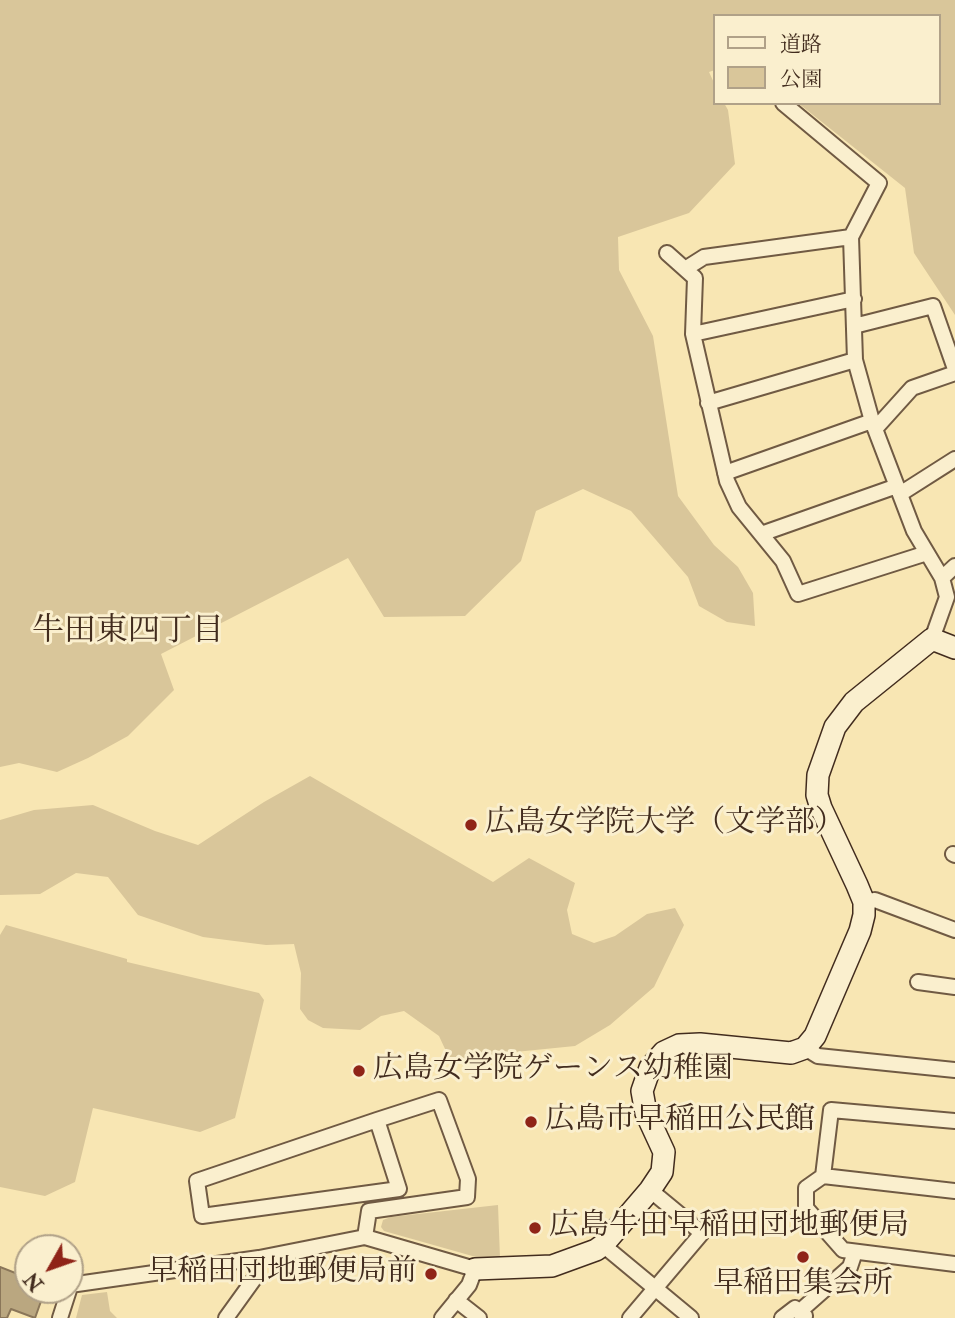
<!DOCTYPE html>
<meta charset="utf-8">
<style>
body{margin:0}
#map{position:relative;width:955px;height:1318px;overflow:hidden;background:#f8e6b3;font-family:"IM FELL Double Pica","Noto Serif JP",serif}
canvas{display:block}
.legend{position:absolute;left:713px;top:14px;width:228px;height:91px;box-sizing:border-box;background:#faefce;border:2px solid #b0a188;margin:0;padding:9px 12px;list-style:none;font-size:21px;color:#422c1e}
.legend li{display:flex;align-items:center;gap:14px;height:35px}
.legend b{width:35px;border:2px solid #b0a188}
.north{position:absolute;left:14px;top:1234px;width:70px;height:70px;box-sizing:border-box;background:#faefce;border:2px solid #b0a188;border-radius:50%;rotate:230deg;font-size:19px;font-weight:700;line-height:28px;text-align:center;color:#422c1e}
.north::after{content:'';display:block;margin:auto;width:24px;height:32px;background:#8f2418;clip-path:polygon(50% 0,100% 100%,50% 72%,0 100%)}
</style>
<div id="map">
<canvas width="955" height="1318"></canvas>
<ul class="legend">
<li><b style="height:9px;background:#faefce"></b>道路</li>
<li><b style="height:19px;background:#d9c69a"></b>公園</li>
</ul>
<div class="north">N</div>
</div>
<script>
const ctx = document.querySelector('canvas').getContext('2d');
ctx.lineJoin = 'round';
function paint(path, color) {
  ctx.fillStyle = color;
  ctx.fill(path, 'evenodd');
}
function shape(rows) {
  const path = new Path2D();
  for (const r of rows) {
    path.moveTo(r[0], r[1]);
    for (let i = 2; i < r.length; i += 2) path.lineTo(r[i], r[i + 1]);
  }
  return path;
}
function trace(path, color, width, dash) {
  ctx.strokeStyle = color;
  ctx.lineWidth = width;
  ctx.lineCap = dash ? 'butt' : 'round';
  ctx.setLineDash(dash || []);
  ctx.stroke(path);
}
function drawText(font, color, halo, rows, align = 'center') {
  ctx.font = font + ' "IM FELL Double Pica","Noto Serif JP",serif';
  ctx.lineWidth = 6;
  ctx.setLineDash([]);
  ctx.textBaseline = 'middle';
  ctx.strokeStyle = halo;
  ctx.fillStyle = color;
  for (const [text, x, y, turn = 0] of rows) {
    ctx.save();
    ctx.translate(x, y);
    ctx.rotate((+turn || 0) * Math.PI / 180);
    ctx.textAlign = isNaN(turn) ? turn : align;
    if (halo) ctx.strokeText(text, 0, 0);
    ctx.fillText(text, 0, 0);
    ctx.restore();
  }
}
const green = shape([
 [0,0,955,0,955,315,914,253,905,188,798,103,939,103,939,16,715,16,715,70,709,72,715,85,715,103,724,103,728,110,735,164,689,213,618,237,619,270,653,336,678,496,714,545,738,567,753,593,755,626,727,622,699,606,688,577,631,511,583,489,536,511,521,561,465,616,384,617,348,558,161,654,174,690,128,736,88,758,57,772,19,763,0,767],
 [310,776,493,882,529,858,575,883,567,910,572,934,594,943,615,936,647,914,675,908,684,925,654,987,610,1025,575,1046,515,1052,452,1064,439,1036,404,1011,381,1016,360,1030,323,1028,308,1020,300,1009,301,973,294,944,266,945,203,937,138,915,108,877,76,873,40,894,0,895,0,820,34,810,93,805,155,831,198,845,264,802],
 [6,925,127,959,127,962,259,993,264,1000,235,1118,200,1132,93,1108,75,1182,45,1196,0,1187,0,935],
 [498,1205,500,1258,483,1259,384,1231,381,1227,383,1220,391,1217],
 [107,1292,110,1311,117,1318,76,1318,82,1295]
]);
const water = shape([
 [0,1267,28,1278,28,1290,45,1290,35,1318,11,1309,7,1318,0,1318,0,1267]
]);
const street = shape([
 [783,103,879,183,851,237,855,360,872,421,914,531,942,578,947,597,932,639],
 [667,253,695,278,693,334,727,481,739,507,783,561,798,594,927,553],
 [685,269,704,257,851,237],
 [854,326,933,306,955,369],
 [693,334,854,299],
 [708,403,855,360],
 [875,429,912,388,955,373],
 [725,473,872,421],
 [900,494,955,459],
 [761,534,897,486],
 [942,578,955,566],
 [953,854,955,855],
 [864,902,875,900,955,930],
 [918,982,955,987],
 [805,1048,818,1056,955,1070],
 [823,1176,831,1110,955,1121],
 [955,1191,823,1176,806,1188,806,1208,843,1250,955,1264],
 [365,1237,369,1211,467,1197,468,1179,439,1100,377,1120,197,1181,202,1216,399,1189,377,1120],
 [603,1245,691,1318],
 [70,1285,259,1258,365,1237,475,1269,469,1285,442,1318],
 [456,1300,479,1318],
 [799,1312,850,1267,855,1252],
 [60,1318,69,1290],
 [226,1318,257,1275,259,1258],
 [630,1318,702,1233,650,1190],
 [782,1318,795,1308,805,1316]
]);
const secondary = shape([
 [475,1269,552,1266,596,1250,603,1245,650,1190,662,1172,664,1152,646,1113,642,1091,650,1068,664,1052,679,1045,700,1044,791,1053,805,1048,815,1036,860,931,864,915,864,902,857,885,821,808,817,795,818,775,835,727,854,702,932,639,955,648]
]);
const markers = [
 [471,825,7,"#8f2418"],
 [359,1071,7,"#8f2418"],
 [531,1122,7,"#8f2418"],
 [535,1228,7,"#8f2418"],
 [803,1257,7,"#8f2418"],
 [431,1274,7,"#8f2418"]
];
const poiNames = [
 ["広島女学院大学（文学部）",485,825],
 ["広島女学院ゲーンス幼稚園",373,1071],
 ["広島市早稲田公民館",545,1122],
 ["広島牛田早稲田団地郵便局",549,1228],
 ["早稲田団地郵便局前",417,1274,"right"],
 ["早稲田集会所",803,1286,"center"]
];
const neighbourhoodNames = [
 ["牛田東四丁目",128,633]
];
paint(green, '#d9c69a');
paint(water, '#baa780');
trace(water, '#8a7659', 2);
trace(street, '#705a43', 18);
trace(secondary, '#422c1e', 24);
trace(street, '#faefce', 14);
trace(secondary, '#faefce', 21);
for (const [x, y, r, color] of markers) {
  const dot = new Path2D();
  dot.arc(x, y, r, 0, 2 * Math.PI);
  ctx.fillStyle = color;
  ctx.fill(dot);
  trace(dot, '#faefce', 2.5);
}
drawText('30px', '#422c1e', '#faefce', poiNames, 'left');
drawText('32px', '#422c1e', '#faefce', neighbourhoodNames);
</script>
